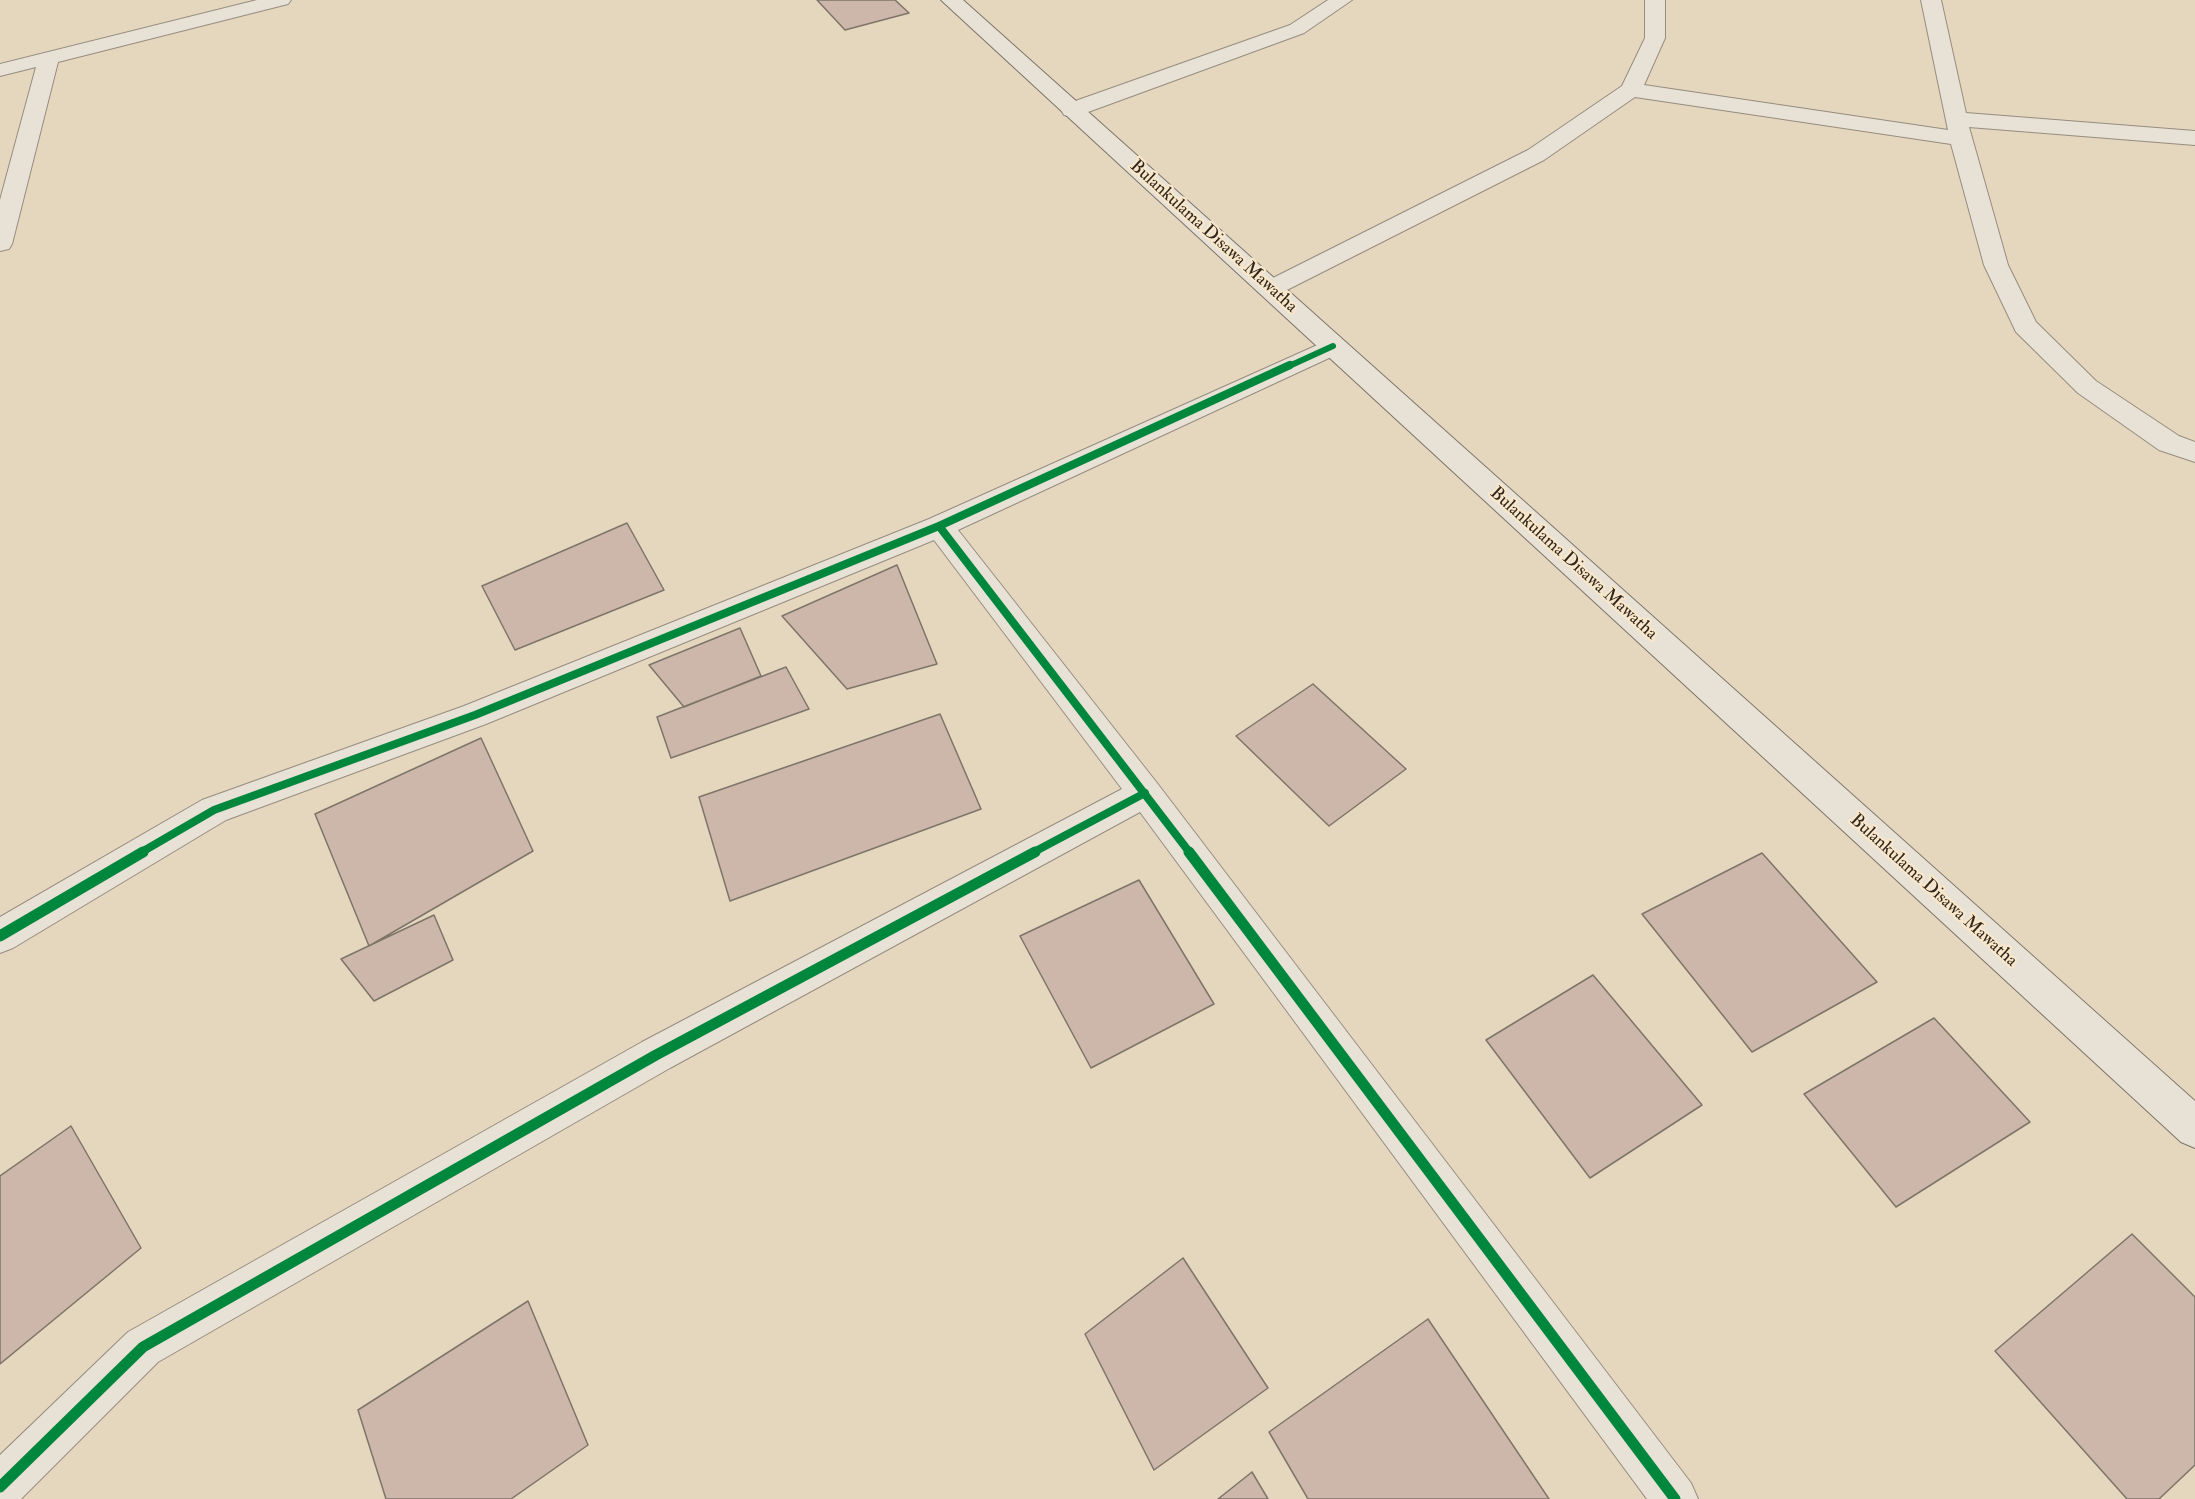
<!DOCTYPE html>
<style>
body{margin:0}
canvas{display:block;background:#e5d6be}
</style>
<canvas width="2195" height="1499"></canvas>
<script>
const ctx = document.querySelector('canvas').getContext('2d');
ctx.lineJoin = 'round';
function paint(path, color) {
  ctx.fillStyle = color;
  ctx.fill(path, 'evenodd');
}
function shape(rows) {
  const path = new Path2D();
  for (const r of rows) {
    path.moveTo(r[0], r[1]);
    for (let i = 2; i < r.length; i += 2) path.lineTo(r[i], r[i + 1]);
  }
  return path;
}
function trace(path, color, width, dash) {
  ctx.strokeStyle = color;
  ctx.lineWidth = width;
  ctx.lineCap = dash ? 'butt' : 'round';
  ctx.setLineDash(dash || []);
  ctx.stroke(path);
}
function drawText(font, color, halo, rows, align = 'center') {
  ctx.font = font + ' "IM FELL Double Pica",serif';
  ctx.lineWidth = 4.5;
  ctx.setLineDash([]);
  ctx.textBaseline = 'middle';
  ctx.strokeStyle = halo;
  ctx.fillStyle = color;
  for (const [text, x, y, turn = 0] of rows) {
    ctx.save();
    ctx.translate(x, y);
    ctx.rotate((+turn || 0) * Math.PI / 180);
    ctx.textAlign = isNaN(turn) ? turn : align;
    if (halo) ctx.strokeText(text, 0, 0);
    ctx.fillText(text, 0, 0);
    ctx.restore();
  }
}
const building = shape([
 [817,0,895,0,909,13,845,30,817,0],
 [627,523,664,590,515,650,482,586,627,523],
 [897,565,937,664,847,689,782,616,897,565],
 [740,628,761,676,684,707,649,665,740,628],
 [786,667,809,709,671,758,657,717,786,667],
 [1313,684,1406,769,1329,826,1236,736,1313,684],
 [940,714,981,809,730,901,699,797,940,714],
 [481,738,533,851,369,946,315,814,481,738],
 [1762,853,1877,982,1752,1052,1642,914,1762,853],
 [1139,880,1214,1004,1091,1068,1020,936,1139,880],
 [434,915,453,960,374,1001,341,959,434,915],
 [1593,975,1702,1105,1590,1178,1486,1040,1593,975],
 [1934,1018,2030,1122,1896,1207,1804,1094,1934,1018],
 [71,1126,141,1248,0,1364,0,1176,71,1126],
 [2132,1234,2195,1297,2195,1465,2159,1499,2127,1499,1995,1351,2132,1234],
 [1183,1258,1268,1388,1154,1470,1085,1334,1183,1258],
 [528,1301,588,1445,511,1499,386,1499,358,1410,528,1301],
 [1428,1319,1549,1499,1308,1499,1269,1432,1428,1319],
 [1252,1472,1268,1499,1218,1499,1252,1472]
]);
const street = shape([
 [257,0,291,0,288,4,58,62,12,244,9,249,0,251,0,200,36,67,0,76,0,64,257,0],
 [1328,0,1352,0,1304,33,1080,115,1072,117,1064,115,1061,110,1064,105,1290,25,1328,0],
 [1645,0,1665,0,1665,38,1644,85,1948,130,1921,0,1941,0,1966,113,2195,131,2195,145,1969,127,2008,265,2036,322,2096,381,2179,436,2195,442,2195,462,2159,450,2078,393,2016,332,1984,265,1951,144,1635,97,1544,160,1279,294,1270,297,1261,294,1258,289,1261,284,1528,150,1622,86,1645,38,1645,0],
 [1333,338,1342,340,1346,346,1342,352,958,530,1157,783,1691,1483,1698,1499,1647,1499,1140,812,670,1068,158,1362,21,1499,0,1499,0,1455,128,1332,642,1042,1122,789,934,540,486,724,226,820,13,948,0,953,0,917,202,800,464,706,929,519,1333,338]
]);
const secondary = shape([
 [941,0,963,0,2195,1101,2195,1148,2181,1142,941,0]
]);
const cyclewayFar2 = shape([
 [1287,367,1333,346]
]);
const cyclewayFar1 = shape([
 [939,526,1190,853],
 [140,853,214,810,475,715,939,526,1290,365],
 [1032,853,1145,793]
]);
const cycleway = shape([
 [1189,852,1675,1499],
 [0,936,143,852],
 [0,1487,143,1347,656,1055,1035,852]
]);
const streetNames = [
 ["Bulankulama Disawa Mawatha",1213,237,42],
 ["Bulankulama Disawa Mawatha",1573,564,42],
 ["Bulankulama Disawa Mawatha",1933,891,42]
];
paint(building, '#ccb7aa');
trace(building, '#7e7569', 1.5);
trace(street, '#968d7f', 2);
trace(secondary, '#7e7569', 2);
paint(street, '#e8e1d5');
paint(secondary, '#e8e1d5');
trace(cyclewayFar2, '#00873e', 6);
trace(cyclewayFar1, '#00873e', 8);
trace(cycleway, '#00873e', 11);
drawText('18px', '#30261c', '#f8e7ca', streetNames);
</script>
